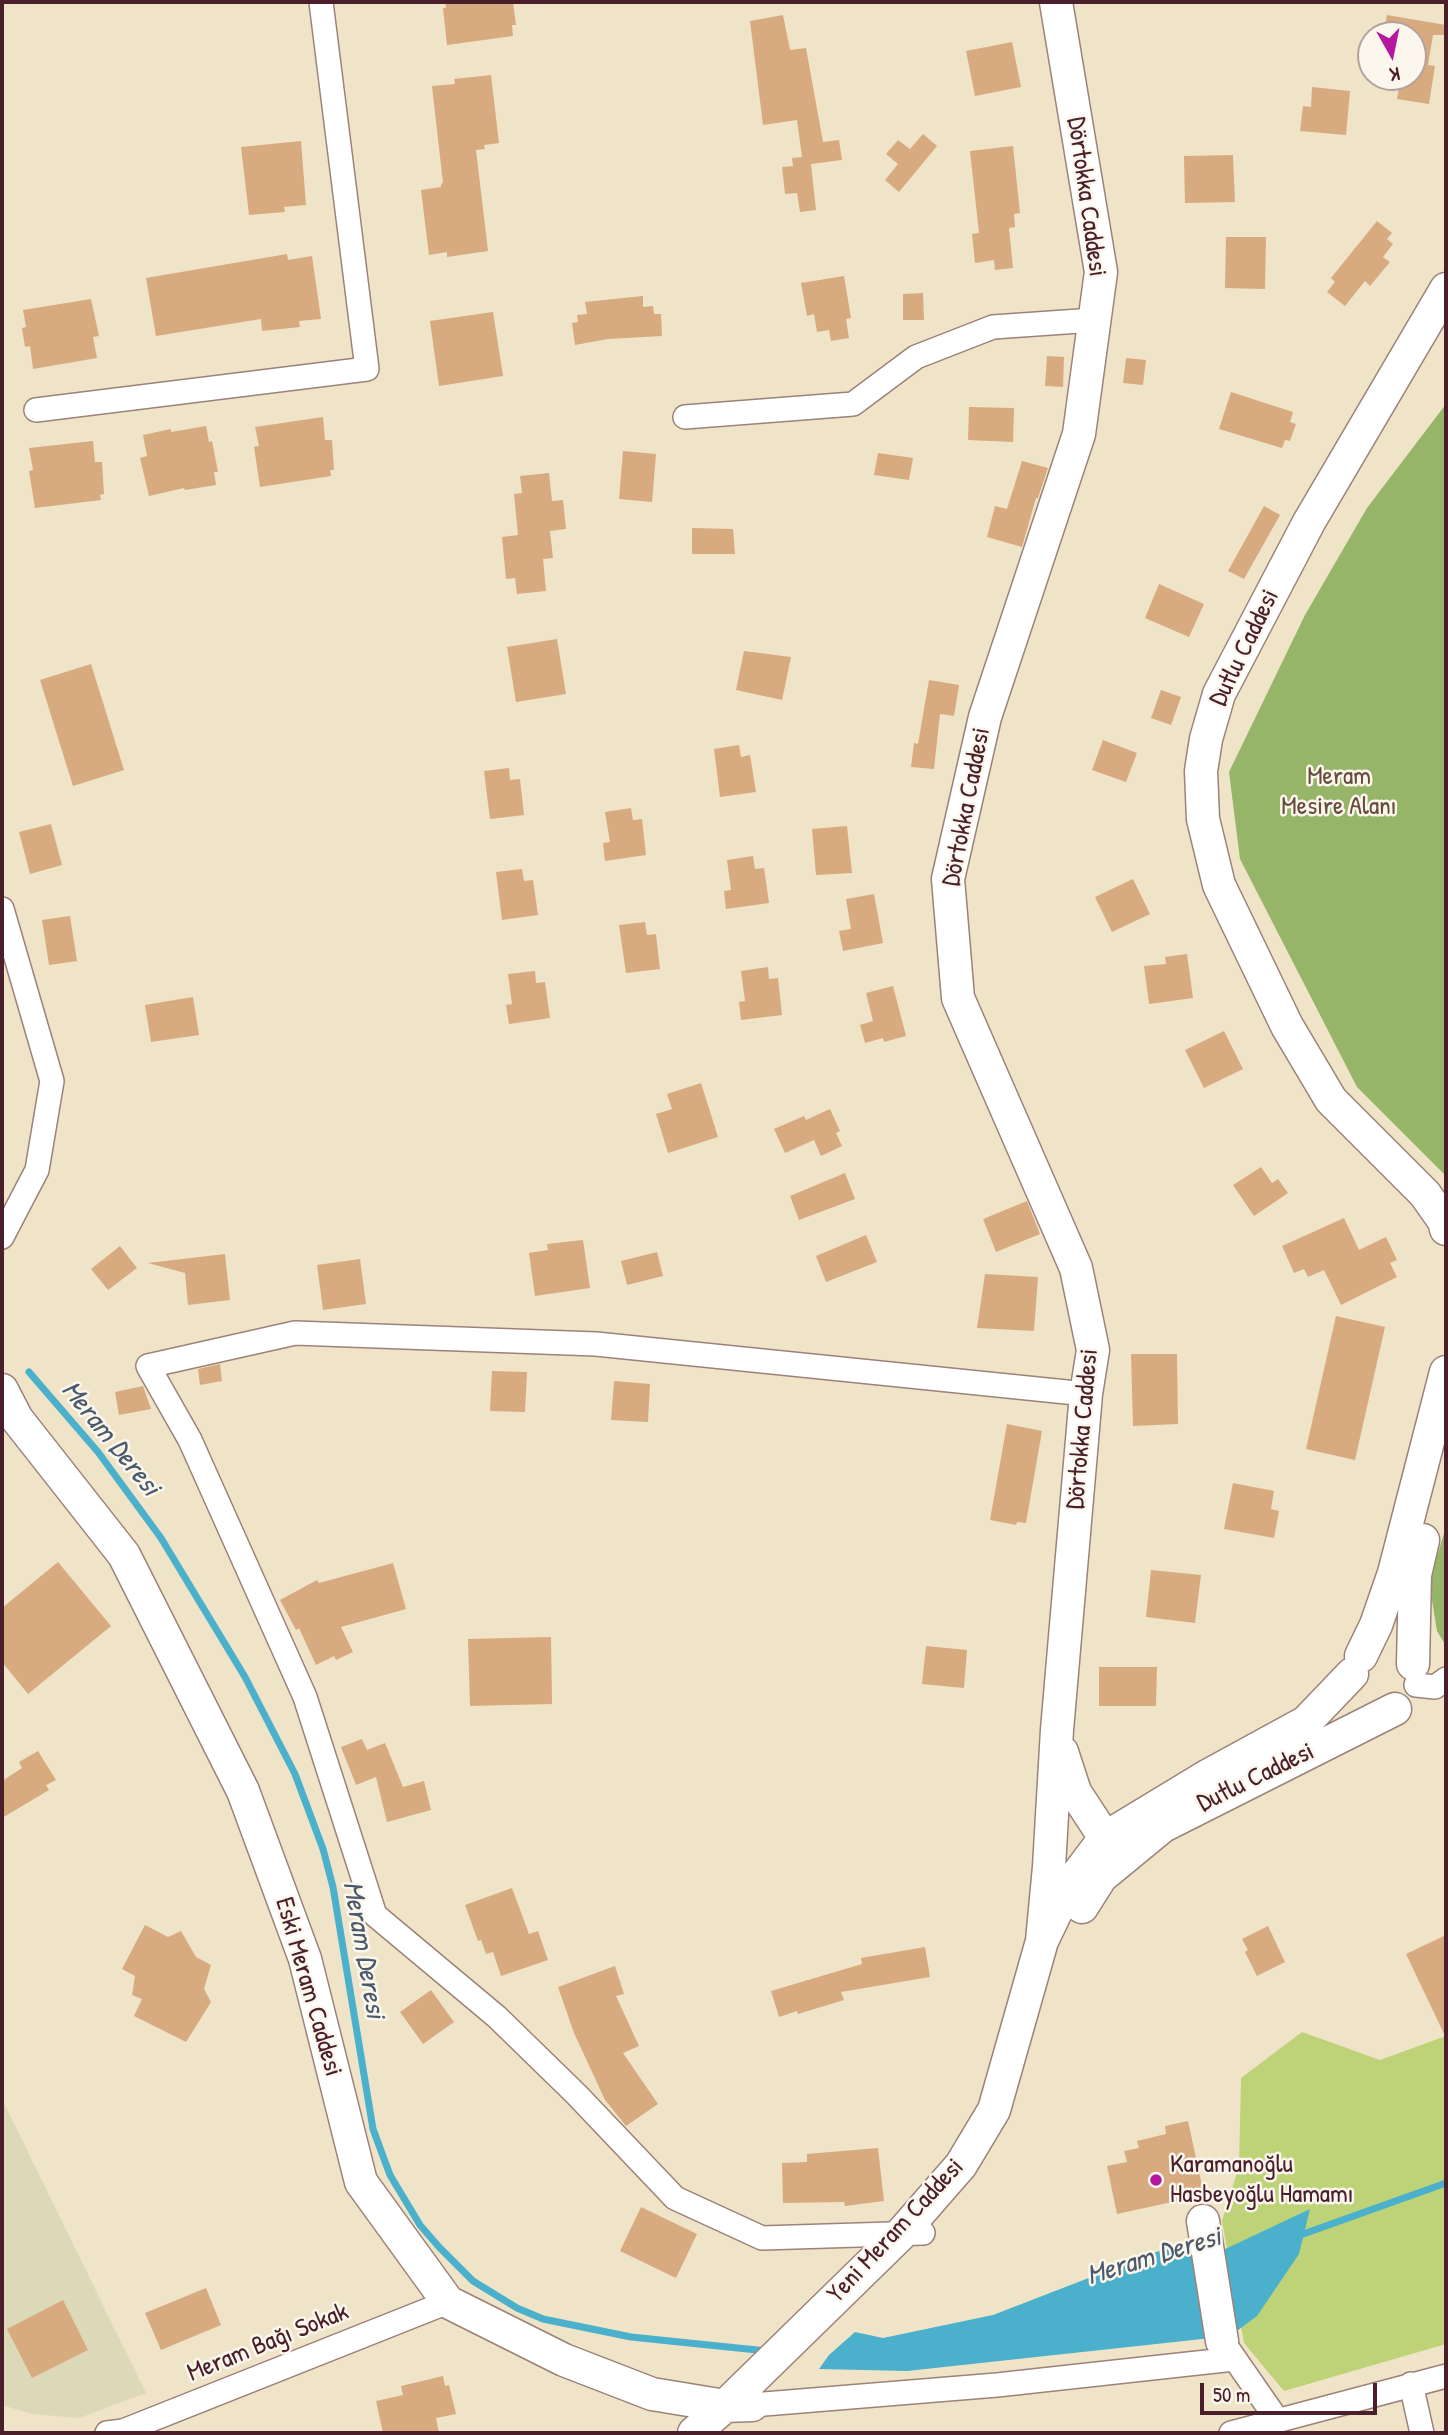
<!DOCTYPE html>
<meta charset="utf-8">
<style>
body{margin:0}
#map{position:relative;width:1448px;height:2435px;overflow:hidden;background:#efe4c7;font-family:"Patrick Hand",sans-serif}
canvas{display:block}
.frame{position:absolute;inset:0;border:4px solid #4a1f2b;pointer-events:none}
.north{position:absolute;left:1357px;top:21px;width:70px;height:70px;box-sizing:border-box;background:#fbf7ec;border:2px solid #b4a19f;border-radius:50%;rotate:171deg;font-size:19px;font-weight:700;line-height:28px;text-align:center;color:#4a1f2b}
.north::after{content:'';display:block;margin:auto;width:24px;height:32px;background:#b5179e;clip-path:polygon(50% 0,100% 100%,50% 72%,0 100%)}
.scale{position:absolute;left:1200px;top:2383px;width:177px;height:32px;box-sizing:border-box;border:4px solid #4a1f2b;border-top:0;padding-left:9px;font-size:21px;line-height:24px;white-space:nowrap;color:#4a1f2b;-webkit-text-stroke:5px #fbf7ec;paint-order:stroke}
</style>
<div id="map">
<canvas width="1448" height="2435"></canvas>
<div class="frame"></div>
<div class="north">K</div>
<div class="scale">50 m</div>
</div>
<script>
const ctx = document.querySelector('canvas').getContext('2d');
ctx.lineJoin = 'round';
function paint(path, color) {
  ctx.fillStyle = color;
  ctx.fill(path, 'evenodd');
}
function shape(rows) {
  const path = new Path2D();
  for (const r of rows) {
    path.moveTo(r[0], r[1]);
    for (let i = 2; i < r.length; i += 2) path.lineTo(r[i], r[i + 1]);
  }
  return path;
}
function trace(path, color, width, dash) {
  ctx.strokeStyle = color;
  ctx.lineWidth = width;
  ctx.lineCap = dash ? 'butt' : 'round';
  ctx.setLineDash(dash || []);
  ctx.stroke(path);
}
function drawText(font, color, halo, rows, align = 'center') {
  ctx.font = font + ' "Patrick Hand",sans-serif';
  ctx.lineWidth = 5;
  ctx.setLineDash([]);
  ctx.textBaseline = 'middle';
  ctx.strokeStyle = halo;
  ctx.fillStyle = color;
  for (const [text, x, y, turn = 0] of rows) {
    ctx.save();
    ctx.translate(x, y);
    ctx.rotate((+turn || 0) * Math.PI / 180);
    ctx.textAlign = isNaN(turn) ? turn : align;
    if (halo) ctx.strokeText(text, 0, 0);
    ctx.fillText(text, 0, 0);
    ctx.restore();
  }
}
const built = shape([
 [2,2099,146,2393,79,2418,32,2414,2,2405]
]);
const green = shape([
 [1302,2032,1380,2060,1446,2036,1446,2344,1284,2391,1244,2343,1222,2221,1239,2166,1241,2078]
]);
const forest = shape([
 [1446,404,1446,1176,1357,1087,1240,859,1229,772,1305,615,1367,508],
 [1446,1527,1446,1646,1437,1631,1429,1582]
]);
const water = shape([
 [1310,2209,1299,2254,1257,2316,1230,2336,907,2371,819,2369,829,2355,855,2332,883,2338,993,2315,1156,2252,1185,2245,1221,2251]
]);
const stream = shape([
 [29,1372,98,1452,161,1538,245,1677,295,1774,323,1849,333,1887,373,2129,390,2175,420,2225,439,2247,473,2281,517,2308,543,2319,631,2337,767,2351],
 [1295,2237,1446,2183]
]);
const building = shape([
 [445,2,513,2,516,25,512,25,513,36,447,45,443,8,446,8],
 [783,15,790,50,806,48,823,142,839,140,842,160,811,164,816,210,800,212,797,193,785,194,782,167,793,166,792,158,802,157,797,120,763,125,750,21],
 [1387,15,1446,25,1446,35,1433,35,1428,65,1435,66,1429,104,1397,99,1401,77,1413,77,1413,35,1383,35],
 [1012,42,1021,87,975,96,966,51],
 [491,75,499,143,484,145,485,149,476,150,488,251,447,257,447,252,429,255,421,190,441,187,441,184,443,183,432,86,455,84,454,79],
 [1312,87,1350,91,1346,135,1300,131,1303,106,1311,107],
 [923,134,937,146,899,192,885,180,898,164,886,154,898,140,910,149],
 [301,141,306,205,284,207,285,212,249,215,241,147],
 [1013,146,1020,213,1014,214,1015,227,1009,228,1013,268,995,270,994,260,975,263,972,234,979,233,970,151],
 [1233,155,1235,202,1185,203,1184,156],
 [1377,221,1392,233,1387,239,1393,244,1383,257,1390,262,1370,286,1365,281,1345,306,1327,292,1335,282,1331,278],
 [1226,237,1266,237,1265,289,1225,288],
 [287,254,288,260,312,256,321,319,299,321,300,327,262,331,261,319,156,336,146,278],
 [844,276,851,318,846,319,849,338,831,341,829,330,817,332,814,314,807,316,801,283],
 [923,293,924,320,903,320,903,294],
 [643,296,643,307,653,306,654,314,661,314,662,336,608,339,575,345,572,323,578,322,577,315,587,314,585,302],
 [91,299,99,336,93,337,97,358,33,369,30,346,25,347,22,328,26,327,23,310],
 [493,312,503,376,439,386,430,321],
 [1047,356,1064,357,1063,387,1045,386],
 [1126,358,1146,360,1143,385,1123,383],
 [1231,392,1293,412,1290,422,1296,424,1290,441,1285,440,1282,448,1219,429],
 [969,407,1014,408,1013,442,968,440],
 [323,417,325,440,332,440,334,470,330,470,331,476,260,487,254,447,259,446,255,427],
 [206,426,209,442,212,441,218,472,214,472,216,485,185,490,184,488,149,496,140,458,147,456,143,435,171,429,171,432],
 [93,441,95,462,102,462,104,494,100,495,101,500,35,508,29,471,33,470,29,448],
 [623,451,656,454,652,502,619,499],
 [878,453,913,458,909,480,874,475],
 [1022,461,1048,468,1038,498,1036,498,1022,547,987,537,995,506,1007,509],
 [549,473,552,501,563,500,566,529,550,531,553,558,543,559,546,591,517,594,515,578,506,579,502,537,518,535,514,494,522,493,520,476],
 [1264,506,1280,515,1244,579,1228,571],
 [692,528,733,529,735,554,692,554],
 [1159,584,1204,604,1189,637,1145,618],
 [557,639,566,694,516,702,507,647],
 [744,651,791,657,782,700,736,690],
 [91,664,124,770,73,786,40,680],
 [929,680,959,685,954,716,940,714,934,769,911,767,914,743,918,744],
 [1161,690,1181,697,1171,725,1151,718],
 [1103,740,1137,753,1126,782,1092,770],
 [739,745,741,757,750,755,756,792,720,797,714,749],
 [509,768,510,780,520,779,524,815,490,819,484,771],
 [631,808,633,820,642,819,646,855,605,861,603,843,610,842,605,812],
 [51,824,62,865,30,874,19,832],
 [847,826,852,873,816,875,812,829],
 [753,856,755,869,764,868,769,903,726,909,724,891,731,890,727,860],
 [522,869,524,881,533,880,538,915,502,920,496,872],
 [1133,879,1150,914,1112,932,1095,897],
 [874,894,883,943,843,951,839,931,851,929,846,899],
 [70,916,77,961,49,965,42,920],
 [645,922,647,935,656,934,660,969,626,973,619,925],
 [1187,954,1193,998,1149,1004,1144,966,1166,964,1165,957],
 [768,967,769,979,778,978,782,1015,741,1020,739,1002,745,1001,741,971],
 [535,971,536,983,545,982,550,1018,509,1024,506,1005,512,1004,508,974],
 [893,986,906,1036,884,1042,883,1038,865,1043,860,1025,873,1021,866,993],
 [193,997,199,1035,151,1042,145,1005],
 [1224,1031,1243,1069,1204,1088,1185,1050],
 [701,1083,718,1137,668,1153,656,1114,672,1109,667,1094],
 [830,1109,840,1131,836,1133,842,1146,821,1156,814,1140,785,1153,774,1129,804,1116,806,1120],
 [1261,1167,1272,1183,1278,1179,1288,1193,1254,1216,1233,1185],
 [845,1173,855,1199,799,1220,790,1196],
 [1027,1201,1040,1234,996,1252,983,1219],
 [1344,1218,1359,1250,1386,1237,1397,1260,1390,1263,1397,1277,1341,1305,1324,1270,1308,1277,1304,1269,1294,1273,1282,1246],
 [866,1235,877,1262,826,1282,816,1256],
 [583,1240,590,1288,535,1296,529,1253,548,1250,547,1244],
 [120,1246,137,1268,108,1290,91,1269],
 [657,1252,663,1276,627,1285,621,1261],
 [225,1254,230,1300,188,1305,185,1273,148,1263],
 [360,1259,366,1304,323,1310,317,1265],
 [985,1274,1038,1277,1034,1331,977,1328],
 [1336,1316,1385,1327,1355,1460,1306,1449],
 [1131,1354,1177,1354,1178,1424,1133,1426],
 [220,1364,222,1381,200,1385,198,1369],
 [492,1371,527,1372,525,1412,490,1411],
 [614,1381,650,1384,648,1422,611,1420],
 [143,1386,151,1409,119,1415,115,1392],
 [1007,1424,1042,1431,1026,1523,1017,1522,1016,1525,990,1520],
 [1233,1483,1274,1491,1271,1509,1279,1511,1274,1538,1224,1529],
 [58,1562,111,1626,28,1694,2,1662,2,1608],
 [393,1563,406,1609,341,1627,353,1652,336,1660,334,1656,316,1665,299,1628,296,1630,280,1600,317,1580,319,1583],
 [1151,1570,1201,1575,1195,1623,1146,1617],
 [551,1637,552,1704,470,1706,468,1639],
 [926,1646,967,1650,964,1688,922,1684],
 [1099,1667,1157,1667,1156,1706,1099,1706],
 [362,1739,367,1750,385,1743,403,1787,424,1781,431,1810,387,1822,376,1777,356,1785,341,1747],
 [38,1751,56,1780,46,1785,49,1790,2,1818,2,1781,22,1768,19,1762],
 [512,1888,529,1934,538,1931,548,1960,501,1976,493,1952,486,1954,481,1940,478,1941,465,1905],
 [145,1925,168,1937,181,1931,196,1957,211,1965,204,1989,211,2002,186,2042,134,2016,142,1999,132,1995,135,1976,122,1969],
 [1268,1926,1285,1962,1257,1976,1245,1952,1248,1950,1242,1939],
 [1446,1935,1446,2038,1406,1954],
 [925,1947,930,1977,841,1992,844,2000,798,2014,797,2011,779,2017,771,1991,862,1964,861,1958],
 [615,1966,624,1994,616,1996,639,2046,623,2053,658,2104,626,2126,605,2100,574,2033,558,1987],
 [431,1990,454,2022,423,2044,400,2012],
 [1188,2121,1204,2195,1117,2214,1107,2166,1127,2162,1124,2151,1139,2148,1137,2141,1166,2134,1165,2126],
 [878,2148,884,2201,845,2206,844,2202,783,2203,782,2163,807,2162,807,2154],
 [641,2207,697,2234,676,2278,620,2251],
 [206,2288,221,2325,161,2350,145,2313],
 [63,2300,88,2350,32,2378,7,2329],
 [443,2376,445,2386,449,2385,456,2414,436,2418,439,2433,383,2433,376,2401,403,2395,401,2386]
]);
const street = shape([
 [36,410,367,369,321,2],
 [685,417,853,404,916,357,993,327,1094,320],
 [2,909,52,1081,37,1170,2,1237],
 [1416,1685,1435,1687,1446,1679],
 [923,2233,762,2238,675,2198,577,2095,497,2017,375,1915,305,1697,190,1440,148,1366,295,1333,596,1344,1086,1394],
 [1226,2346,1278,2421],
 [1411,2384,1422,2433],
 [752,2405,997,2385,1234,2359],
 [107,2433,123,2431,448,2302],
 [1231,2433,1446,2376]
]);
const secondary = shape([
 [1446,289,1309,522,1219,694,1206,739,1201,771,1203,819,1219,885,1287,1026,1331,1100,1425,1194,1444,1221,1446,1229],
 [2,1390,17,1419,124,1555,243,1791,305,1959,361,2182,448,2302,564,2360,652,2394,725,2406,752,2405],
 [1361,1656,1376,1625,1394,1573,1446,1372],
 [1413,1664,1415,1575,1423,1540],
 [1062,1752,1075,1792,1105,1838,1118,1851],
 [1082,1907,1101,1877,1163,1826,1395,1709],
 [1042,1941,1049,1867,1057,1730,1086,1394,1093,1350,1076,1268,958,998,948,879,985,717,1079,434,1101,272,1056,2],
 [1203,2221,1222,2341],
 [694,2433,725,2406,900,2235,961,2165,994,2110,1042,1941,1068,1887,1105,1838,1209,1775,1306,1722,1352,1674]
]);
const markers = [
 [1156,2180,7,"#b5179e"]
];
const streetNames = [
 ["Dörtokka Caddesi",1086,197,82],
 ["Dutlu Caddesi",1245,648,-64],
 ["Dörtokka Caddesi",967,807,-79],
 ["Dörtokka Caddesi",1083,1429,-85],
 ["Dutlu Caddesi",1256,1778,-26],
 ["Eski Meram Caddesi",308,1987,74],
 ["Yeni Meram Caddesi",896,2231,-47],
 ["Meram Bağı Sokak",268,2343,-22]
];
const parkNames = [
 ["Meram",1339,777],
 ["Mesire Alanı",1339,807]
];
const poiNames = [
 ["Karamanoğlu",1170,2165],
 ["Hasbeyoğlu Hamamı",1170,2195]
];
const waterNames = [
 ["Meram Deresi",110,1439,51],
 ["Meram Deresi",363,1950,80],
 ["Meram Deresi",1154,2257,-17]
];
paint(built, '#ddd8b8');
paint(green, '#bed377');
paint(forest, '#96b568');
paint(water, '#4bb0cb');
trace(stream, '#4bb0cb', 7);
paint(building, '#d8aa80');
trace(street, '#9c8279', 26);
trace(secondary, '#9c8279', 35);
trace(street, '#fff', 23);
trace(secondary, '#fff', 32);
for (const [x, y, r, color] of markers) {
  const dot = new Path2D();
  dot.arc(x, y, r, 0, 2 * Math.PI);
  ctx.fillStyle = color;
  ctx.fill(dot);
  trace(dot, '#fbf7ec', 2.5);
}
drawText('26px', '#4a1f2b', '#fbf7ec', streetNames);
drawText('26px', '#674c3e', '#fbf7ec', parkNames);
drawText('26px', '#4a1f2b', '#fbf7ec', poiNames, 'left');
drawText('italic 28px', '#4a596b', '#fbf7ec', waterNames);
</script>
